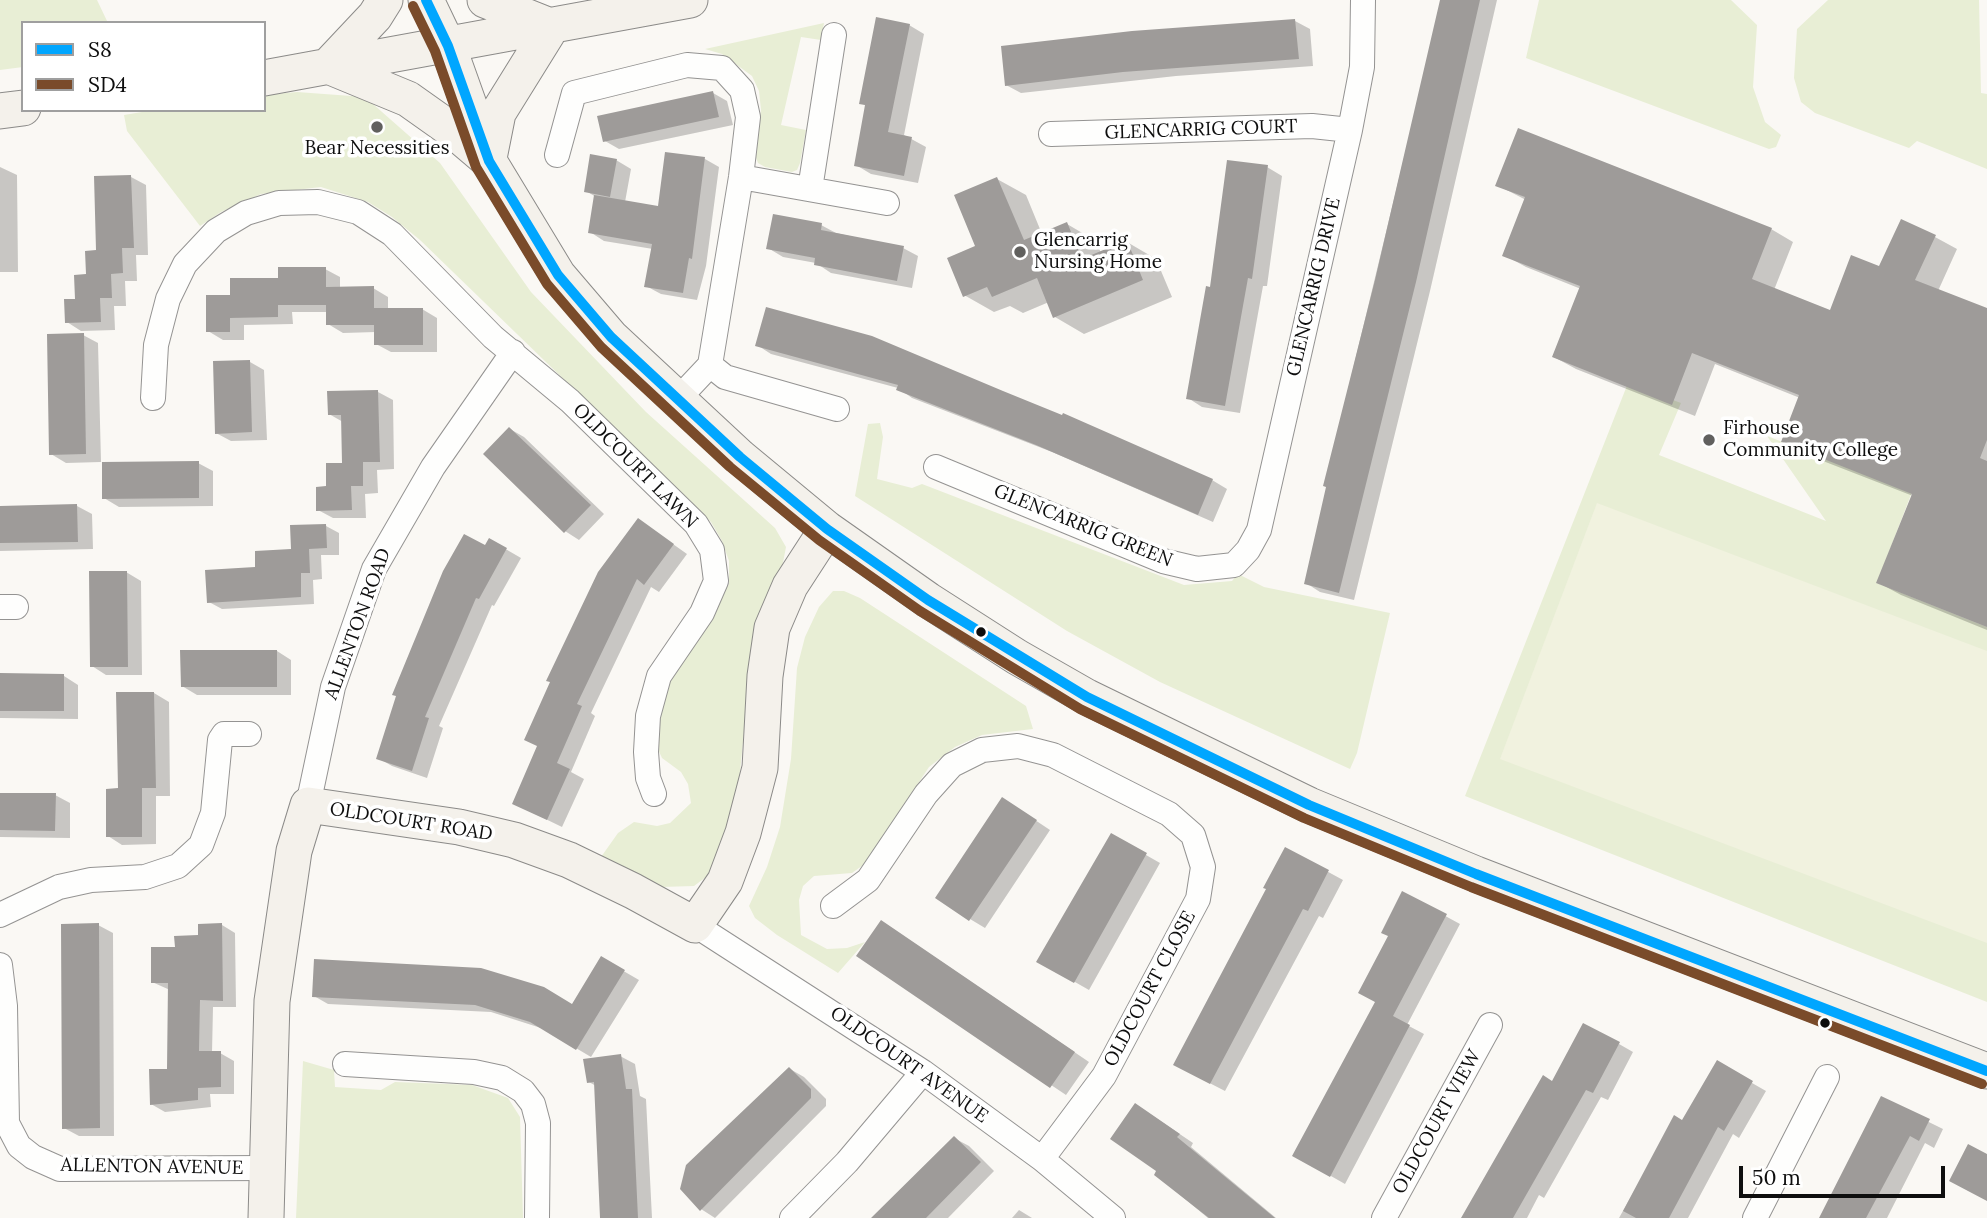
<!DOCTYPE html>
<style>
body{margin:0}
#map{position:relative;width:1987px;height:1218px;overflow:hidden;background:#faf8f4;font-family:Lora,serif}
canvas{display:block}
.legend{position:absolute;left:21px;top:21px;width:245px;height:91px;box-sizing:border-box;background:#fff;border:2px solid #9f9f9f;margin:0;padding:9px 12px;list-style:none;font-size:21px;color:#0e0e0e}
.legend li{display:flex;align-items:center;gap:14px;height:35px}
.legend b{width:35px;border:2px solid #9f9f9f}
.scale{position:absolute;left:1739px;top:1166px;width:206px;height:32px;box-sizing:border-box;border:4px solid #0e0e0e;border-top:0;padding-left:9px;font-size:21px;line-height:24px;white-space:nowrap;color:#0e0e0e;-webkit-text-stroke:5px #fff;paint-order:stroke}
</style>
<div id="map">
<canvas width="1987" height="1218"></canvas>
<ul class="legend">
<li><b style="height:9px;background:#00a6ff"></b>S8</li>
<li><b style="height:9px;background:#7a4b2a"></b>SD4</li>
</ul>
<div class="scale">50 m</div>
</div>
<script>
const ctx = document.querySelector('canvas').getContext('2d');
ctx.lineJoin = 'round';
function paint(path, color) {
  ctx.fillStyle = color;
  ctx.fill(path, 'evenodd');
}
function shape(rows) {
  const path = new Path2D();
  for (const r of rows) {
    path.moveTo(r[0], r[1]);
    for (let i = 2; i < r.length; i += 2) path.lineTo(r[i], r[i + 1]);
  }
  return path;
}
function trace(path, color, width, dash) {
  ctx.strokeStyle = color;
  ctx.lineWidth = width;
  ctx.lineCap = dash ? 'butt' : 'round';
  ctx.setLineDash(dash || []);
  ctx.stroke(path);
}
function drawText(font, color, halo, rows, align = 'center') {
  ctx.font = font + ' Lora,serif';
  ctx.lineWidth = 7;
  ctx.setLineDash([]);
  ctx.textBaseline = 'middle';
  ctx.strokeStyle = halo;
  ctx.fillStyle = color;
  for (const [text, x, y, turn = 0] of rows) {
    ctx.save();
    ctx.translate(x, y);
    ctx.rotate((+turn || 0) * Math.PI / 180);
    ctx.textAlign = isNaN(turn) ? turn : align;
    if (halo) ctx.strokeText(text, 0, 0);
    ctx.fillText(text, 0, 0);
    ctx.restore();
  }
}
const green = shape([
 [0,0,97,0,108,23,23,23,23,67,0,70],
 [1539,0,1731,0,1757,25,1753,87,1765,122,1781,135,1776,147,1769,149,1526,58],
 [1828,0,1979,0,1981,93,1987,94,1987,169,1917,141,1909,148,1815,113,1801,102,1794,78,1797,29],
 [824,23,821,40,801,37,781,125,806,130,800,163,797,170,792,172,765,167,758,163,755,155,761,110,759,91,752,76,722,54,705,49],
 [297,92,365,97,440,163,531,292,646,412,775,528,786,547,781,573,753,638,738,793,716,862,706,877,694,886,661,887,601,857,618,833,634,822,657,826,670,823,691,803,688,784,681,772,662,758,656,745,659,717,673,671,708,623,729,584,729,561,722,541,711,522,420,240,392,217,368,202,321,187,261,194,221,212,200,226,127,131,124,115,154,110,264,110,264,95],
 [1628,383,1681,403,1659,455,1826,521,1767,436,1912,492,1877,583,1987,627,1987,1002,1465,796],
 [880,423,883,437,877,479,912,488,922,484,1184,585,1232,581,1238,574,1264,587,1390,613,1357,753,1350,769,1160,682,1067,631,855,496,868,424],
 [833,591,844,591,860,598,1026,706,1033,729,982,735,955,747,929,767,866,863,852,873,814,876,803,886,799,900,801,935,827,949,847,948,865,942,838,973,777,935,755,918,749,906,767,867,780,827,791,759,797,668,805,637,819,607],
 [303,1061,334,1070,335,1087,381,1090,395,1082,472,1085,508,1098,520,1117,523,1218,296,1218]
]);
const pitch = shape([
 [1597,503,1987,651,1987,943,1500,759]
]);
const shadow = shape([
 [1442,0,1497,0,1430,291,1354,600,1320,592,1306,583,1328,486,1325,485],
 [1295,21,1310,29,1313,66,1176,76,1021,93,1006,85],
 [909,25,924,34,904,135,926,147,918,183,871,174,856,165,867,106,861,103],
 [713,93,727,101,733,125,619,149,605,141],
 [667,154,705,159,719,167,706,266,697,300,661,294,646,286,653,249,604,241,590,232,596,197,586,191,616,160,631,169,625,202,660,208],
 [0,167,17,175,18,272,0,272],
 [1267,167,1282,176,1267,286,1263,286,1240,413,1202,407,1188,398,1212,289],
 [131,177,146,185,148,255,136,255,137,281,125,281,126,306,114,306,115,330,81,331,67,322],
 [997,179,1026,195,1042,234,1067,224,1096,241,1101,253,1127,242,1156,259,1172,297,1084,334,1055,317,1049,302,1023,313,1010,306,994,312,964,295],
 [1497,185,1771,229,1793,242,1774,290,1831,312,1880,268,1935,237,1957,249,1938,291,1987,310,1987,630,1901,595,1879,583,1913,496,1805,454,1783,441,1800,398,1715,364,1695,416,1576,369,1554,357,1581,289,1526,267,1504,255,1526,200],
 [821,225,836,233,903,248,918,256,912,288,831,273,816,263,783,257,768,248],
 [325,269,340,277,340,288,373,288,388,297,388,310,422,309,437,318,437,352,391,352,376,344,376,332,343,333,328,324,328,312,292,312,293,324,244,325,244,340,223,340,208,331,232,296],
 [767,309,1212,480,1227,489,1213,522,1052,452,912,398,898,388,771,354,757,345],
 [83,335,98,343,101,462,66,463,51,454],
 [250,362,264,370,267,440,231,441,216,433],
 [378,392,393,400,394,469,377,470,378,493,365,494,366,518,333,518,318,510,344,464,343,422,329,414],
 [510,429,524,437,604,514,579,540,565,531],
 [198,463,213,471,213,506,119,507,104,498],
 [77,506,92,514,93,549,0,551,0,507],
 [639,520,687,554,659,592,651,587,591,713,595,716,571,772,584,779,562,827,529,811,539,747],
 [326,526,339,533,339,555,321,555,322,579,313,580,314,604,222,609,209,602,292,551],
 [490,540,521,558,494,606,492,605,439,726,443,728,427,778,392,766,378,758],
 [126,572,141,581,142,675,106,675,92,666],
 [277,651,291,660,291,695,197,695,182,686],
 [0,675,64,676,78,685,78,719,0,718],
 [154,693,169,702,170,796,156,796,156,844,122,845,108,836,120,790],
 [0,794,55,795,70,803,70,838,0,837],
 [1017,808,1050,830,985,928,970,919],
 [1111,835,1160,863,1089,990,1038,961],
 [1286,849,1343,880,1323,918,1319,916,1225,1091,1190,1073],
 [1403,893,1460,924,1407,1025,1424,1034,1345,1184,1294,1155,1377,1001],
 [98,925,113,933,114,1136,79,1136,64,1128],
 [222,925,235,933,236,1007,213,1007,212,1053,220,1053,234,1061,234,1094,210,1094,211,1107,165,1112,151,1104,169,1071,170,990,152,982,176,949],
 [896,931,1089,1062,1066,1095,859,956],
 [601,958,639,980,591,1057,544,1029,491,1012,328,1004,314,996,572,1006],
 [1619,1044,1633,1052,1608,1100,1601,1097,1544,1198,1539,1195,1527,1218,1463,1218,1553,1083],
 [620,1056,635,1064,640,1096,646,1099,652,1218,602,1218,596,1086,589,1082],
 [1717,1063,1766,1091,1739,1138,1733,1134,1688,1218,1619,1218,1675,1118,1683,1122],
 [790,1069,804,1077,826,1099,826,1106,715,1218,701,1209],
 [1882,1099,1943,1129,1934,1148,1925,1143,1887,1218,1823,1218],
 [1150,1114,1193,1143,1191,1147,1276,1218,1208,1218,1156,1175,1159,1171],
 [954,1138,969,1146,994,1171,948,1218,876,1218],
 [1019,1210,1032,1218,1012,1218]
]);
const building = shape([
 [1440,0,1480,0,1416,282,1339,593,1304,584,1326,487,1323,486,1375,280],
 [876,17,910,24,888,132,912,137,904,176,854,166,865,105,859,104],
 [1295,19,1299,59,1123,72,1005,86,1001,46,1132,31],
 [713,91,719,117,603,142,597,116],
 [1518,128,1772,228,1752,279,1830,310,1851,255,1879,266,1901,219,1936,235,1915,280,1987,308,1987,440,1980,458,1987,461,1987,627,1876,583,1912,494,1781,442,1799,395,1692,353,1672,405,1552,357,1580,286,1502,256,1525,197,1495,186],
 [665,152,705,157,692,259,689,258,683,293,644,287,652,244,588,233,594,195,658,206],
 [590,154,617,159,610,197,584,192],
 [1227,160,1268,165,1252,279,1248,278,1225,406,1186,399,1206,286,1210,287],
 [131,175,134,248,122,248,123,273,111,274,112,298,100,298,101,322,65,323,64,299,75,299,74,275,86,274,85,251,96,250,94,176],
 [997,177,1024,240,1067,222,1082,259,1127,240,1143,280,1053,318,1037,278,992,297,987,287,963,297,947,258,975,246,954,195],
 [773,214,822,223,821,230,904,246,897,281,814,265,815,258,766,249],
 [278,267,326,267,326,287,374,286,374,325,326,325,326,305,278,305,278,317,230,318,230,332,206,332,206,295,230,295,230,278,278,278],
 [766,307,872,336,1003,391,1062,415,1063,413,1213,479,1198,515,1036,445,896,390,898,385,755,346],
 [374,308,423,308,423,345,374,345],
 [84,333,86,454,49,455,47,334],
 [250,360,252,432,215,434,213,361],
 [378,390,380,462,363,462,363,486,351,486,352,510,316,511,316,487,326,486,326,463,342,463,341,415,328,415,327,391],
 [509,427,591,505,564,533,483,454],
 [199,461,199,498,102,499,102,462],
 [77,504,78,542,0,543,0,506],
 [638,518,674,544,644,585,637,579,577,704,582,706,557,763,570,769,547,820,512,804,537,746,524,740,550,682,546,681,598,572],
 [326,524,327,548,309,549,310,573,301,573,301,597,207,603,205,570,255,567,255,551,291,549,290,525],
 [464,534,485,545,489,538,507,548,479,599,476,598,425,717,429,718,412,771,376,759,396,696,392,695,443,571],
 [89,571,127,571,128,667,90,667],
 [180,650,277,650,277,687,181,687],
 [0,673,64,674,64,711,0,711],
 [116,692,154,692,156,788,142,788,142,837,106,837,106,789,118,788],
 [0,793,56,793,55,831,0,830],
 [1002,797,1037,820,969,921,935,898],
 [1111,833,1147,853,1074,983,1036,962],
 [1285,847,1329,870,1308,911,1303,909,1210,1084,1173,1065,1266,889,1263,888],
 [1402,891,1447,914,1393,1016,1410,1025,1330,1177,1292,1156,1375,1002,1358,993,1388,936,1381,933],
 [881,920,1075,1052,1050,1088,856,956],
 [99,923,100,1128,62,1129,61,924],
 [222,923,223,1001,200,1000,199,1051,221,1051,221,1087,198,1088,198,1100,150,1105,149,1069,167,1069,168,983,151,983,151,947,175,947,174,936,198,935,198,924],
 [601,956,625,970,576,1050,530,1022,475,1005,312,997,314,959,481,968,544,987,572,1004],
 [1583,1023,1620,1042,1593,1093,1586,1090,1513,1218,1461,1218,1543,1075,1552,1081],
 [621,1054,626,1089,632,1089,638,1218,600,1218,594,1082,587,1083,583,1059],
 [1717,1060,1753,1081,1724,1131,1718,1127,1669,1218,1636,1218,1623,1211,1674,1115,1682,1120],
 [789,1067,811,1089,811,1098,700,1211,680,1189,686,1165],
 [1881,1096,1930,1119,1919,1141,1910,1136,1866,1218,1819,1218],
 [1135,1103,1180,1134,1177,1137,1275,1218,1209,1218,1154,1175,1156,1171,1110,1139],
 [954,1136,981,1162,926,1218,871,1218],
 [1968,1144,1987,1154,1987,1201,1949,1181]
]);
const street = shape([
 [1051,134,1312,126,1350,130],
 [557,155,574,93,687,65,722,68,742,90,748,117,741,177,710,365,678,399],
 [741,177,887,203],
 [810,189,834,35],
 [710,365,725,377,837,409],
 [153,398,156,345,168,299,185,264,216,231,246,213,279,203,318,202,358,212,392,234,493,337,570,401,696,524,712,550,716,581,702,613,659,676,648,716,646,752,648,778,654,794],
 [936,467,1163,561,1197,569,1234,565,1248,550,1259,530,1350,130,1362,67,1363,0],
 [0,607,16,607],
 [308,805,333,687,374,569,433,467,513,352],
 [833,906,868,880,926,794,952,765,982,750,1018,746,1053,755,1169,814,1193,835,1203,867,1198,899,1104,1076,1042,1159],
 [0,915,59,887,91,880,145,877,178,866,201,845,213,813,220,740,224,734,249,734],
 [695,925,923,1072,1042,1159,1113,1218],
 [0,965,5,1006,7,1123,19,1146,33,1157,60,1169,265,1168],
 [345,1064,474,1072,502,1078,523,1091,533,1104,538,1123,537,1218],
 [792,1218,847,1162,923,1072],
 [1384,1218,1490,1025],
 [1755,1218,1827,1077]
]);
const secondary = shape([
 [426,0,448,46,489,161,558,275,611,337,740,457,827,529,928,600,1017,657,1087,697,1309,805,1476,874,1987,1071],
 [485,0,550,26],
 [328,66,408,99,456,133,489,161],
 [328,66,375,16,385,0],
 [264,78,690,0],
 [0,111,23,108],
 [489,158,498,113,552,26],
 [266,1218,272,1001,294,851,308,805,459,827,514,840,569,860,633,891,695,925,725,881,743,833,760,768,765,676,772,628,790,586,827,529]
]);
const bus1 = shape([
 [426,0,448,46,489,161,558,275,611,337,740,457,827,529,928,600,1087,697,1309,805,1476,874,1987,1071]
]);
const bus2 = shape([
 [413,6,435,51,476,167,547,284,601,347,730,467,819,540,920,611,1080,709,1304,818,1471,887,1982,1084]
]);
const markers = [
 [377,127,7,"#61605e"],
 [1020,252,7,"#61605e"],
 [1709,440,7,"#61605e"],
 [981,632,6,"#0e0e0e"],
 [1825,1023,6,"#0e0e0e"]
];
const streetNames = [
 ["GLENCARRIG COURT",1201,130,-2],
 ["GLENCARRIG DRIVE",1314,287,-77],
 ["OLDCOURT LAWN",635,466,45],
 ["GLENCARRIG GREEN",1083,526,22],
 ["ALLENTON ROAD",358,624,-70],
 ["OLDCOURT ROAD",411,822,9],
 ["OLDCOURT CLOSE",1150,989,-62],
 ["OLDCOURT AVENUE",909,1065,35],
 ["OLDCOURT VIEW",1437,1122,-61],
 ["ALLENTON AVENUE",152,1167,1]
];
const poiNames = [
 ["Bear Necessities",377,149,"center"],
 ["Glencarrig",1034,241],
 ["Nursing Home",1034,263],
 ["Firhouse",1723,429],
 ["Community College",1723,451]
];
paint(green, '#e8eed5');
paint(pitch, '#f1f2df');
paint(shadow, '#0003');
paint(building, '#9e9b99');
trace(street, '#949392', 26);
trace(secondary, '#8b8a88', 37);
trace(street, '#fefefd', 24);
trace(secondary, '#f4f1eb', 35);
trace(bus1, '#00a6ff', 10);
trace(bus2, '#7a4b2a', 10);
for (const [x, y, r, color] of markers) {
  const dot = new Path2D();
  dot.arc(x, y, r, 0, 2 * Math.PI);
  ctx.fillStyle = color;
  ctx.fill(dot);
  trace(dot, '#fff', 2.5);
}
drawText('19px', '#0e0e0e', '#fff', streetNames);
drawText('19px', '#0e0e0e', '#fff', poiNames, 'left');
</script>
